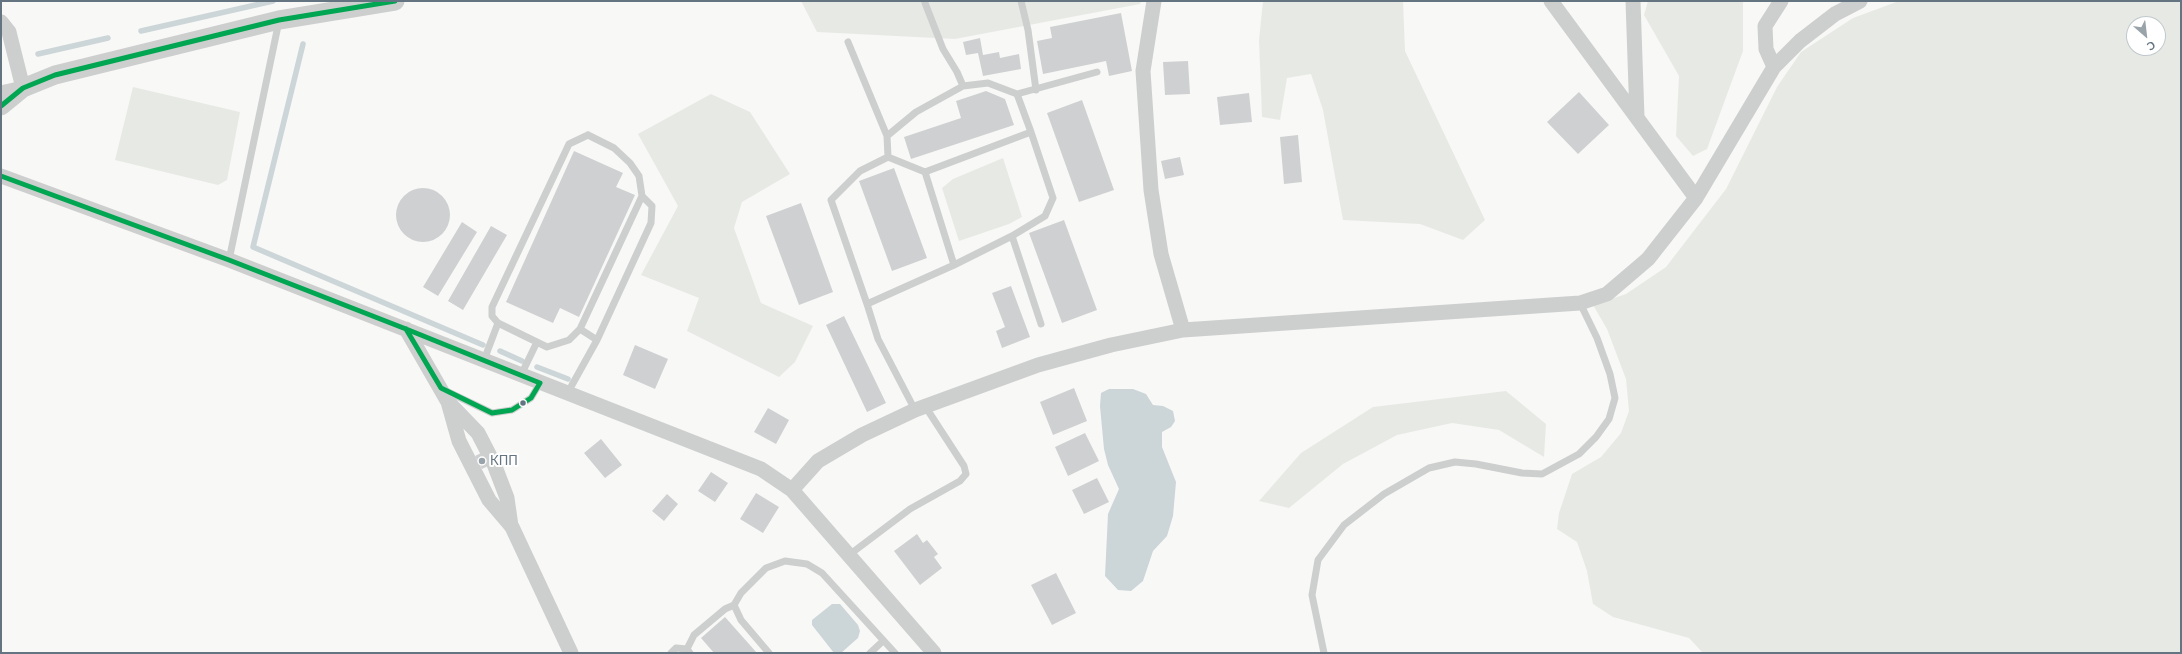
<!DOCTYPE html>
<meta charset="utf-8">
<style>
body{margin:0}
#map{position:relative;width:2182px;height:654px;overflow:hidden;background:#f8f8f7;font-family:Lato,sans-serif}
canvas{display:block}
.frame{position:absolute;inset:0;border:2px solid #647581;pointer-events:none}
.north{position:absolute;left:2126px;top:16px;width:40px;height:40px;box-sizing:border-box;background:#fff;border:1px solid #c1c8cd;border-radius:50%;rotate:152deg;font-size:11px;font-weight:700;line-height:16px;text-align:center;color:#647581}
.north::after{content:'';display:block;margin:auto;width:14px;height:18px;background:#98a3aa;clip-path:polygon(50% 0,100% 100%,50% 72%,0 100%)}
</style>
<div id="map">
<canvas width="2182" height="654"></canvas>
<div class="frame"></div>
<div class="north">С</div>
</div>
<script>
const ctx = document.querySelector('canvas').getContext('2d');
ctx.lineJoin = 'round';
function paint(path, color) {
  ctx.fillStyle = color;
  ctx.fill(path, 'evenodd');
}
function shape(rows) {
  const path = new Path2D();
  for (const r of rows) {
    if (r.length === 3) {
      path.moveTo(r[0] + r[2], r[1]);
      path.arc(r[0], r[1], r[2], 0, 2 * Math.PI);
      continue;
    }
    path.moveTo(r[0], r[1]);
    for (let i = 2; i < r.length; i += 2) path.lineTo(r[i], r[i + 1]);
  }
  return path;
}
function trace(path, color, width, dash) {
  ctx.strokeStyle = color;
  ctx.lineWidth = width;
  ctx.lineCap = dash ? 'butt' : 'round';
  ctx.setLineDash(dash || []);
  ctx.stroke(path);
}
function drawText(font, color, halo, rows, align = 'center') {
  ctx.font = font + ' Lato,sans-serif';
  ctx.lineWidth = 4;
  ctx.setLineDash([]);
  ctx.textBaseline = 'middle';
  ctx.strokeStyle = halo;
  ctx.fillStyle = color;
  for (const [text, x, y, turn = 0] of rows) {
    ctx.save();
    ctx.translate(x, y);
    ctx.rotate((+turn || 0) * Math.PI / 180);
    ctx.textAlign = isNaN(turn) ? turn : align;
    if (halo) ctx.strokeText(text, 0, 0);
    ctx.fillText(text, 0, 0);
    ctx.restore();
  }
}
const green = shape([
 [801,1,1141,1,1140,4,955,39,817,32],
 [1263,1,1403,1,1405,51,1485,220,1463,240,1420,224,1343,220,1323,110,1311,74,1287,78,1280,120,1262,117,1259,40],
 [1648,1,1743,1,1743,51,1707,149,1693,156,1676,136,1679,76,1644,15],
 [1899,1,2181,1,2181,653,1703,653,1689,638,1613,617,1593,604,1587,571,1577,542,1557,529,1559,513,1572,474,1601,457,1621,433,1629,411,1626,379,1607,329,1593,305,1626,294,1666,267,1726,189,1777,87,1801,52,1853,18],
 [2134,24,2158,24,2158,48,2134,48],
 [133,87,240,112,227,180,218,185,115,160],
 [711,94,750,112,790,174,742,202,734,228,761,303,813,326,795,362,779,377,687,331,699,298,641,275,678,206,638,134],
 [1003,158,1022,217,1009,224,959,241,942,188,953,179],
 [1506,391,1546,424,1544,457,1499,430,1452,423,1397,435,1343,464,1289,508,1259,501,1301,453,1373,407]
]);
const water = shape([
 [1109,389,1133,389,1146,394,1153,405,1163,406,1173,411,1175,421,1171,427,1162,432,1162,447,1176,482,1173,516,1167,536,1153,551,1143,581,1131,591,1118,590,1105,576,1108,514,1119,489,1108,465,1104,449,1100,406,1101,393],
 [832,604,840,604,858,625,860,631,858,638,841,653,834,653,812,625,812,620]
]);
const stream = shape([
 [141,31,273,1],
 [303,44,253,247,483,345],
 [38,54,108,38],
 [500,351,522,361],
 [537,367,568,379]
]);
const building = shape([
 [1121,13,1132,71,1109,76,1106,61,1043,74,1037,41,1052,38,1050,27],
 [980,38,983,55,999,52,1000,58,1019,54,1021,69,983,76,978,53,966,55,963,42],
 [1188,61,1190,94,1165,95,1163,62],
 [986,91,1005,99,1014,125,911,159,904,137,961,118,956,101],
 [1579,92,1609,125,1578,154,1547,122],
 [1249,93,1252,122,1220,125,1217,97],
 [1082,100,1114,190,1079,202,1047,113],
 [1298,135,1302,182,1284,184,1280,137],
 [574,151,623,173,616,187,635,195,579,317,560,308,553,323,506,302],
 [1180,157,1184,175,1165,179,1161,161],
 [894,168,927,258,892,271,859,181],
 [423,215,27],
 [801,203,833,292,799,305,766,216],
 [1064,220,1097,310,1062,323,1029,233],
 [462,222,477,232,438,296,423,287],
 [491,226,507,235,463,310,448,301],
 [1011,286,1030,337,1002,348,996,331,1005,327,992,293],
 [844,316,886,403,867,412,826,325],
 [635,345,668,359,655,389,623,375],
 [1074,388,1087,421,1053,435,1040,402],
 [768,408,789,420,776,444,754,432],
 [1085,433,1099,461,1068,476,1055,447],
 [601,439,622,465,605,478,584,453],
 [481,453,488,466,482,469,475,456],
 [711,472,728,483,715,502,698,491],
 [1097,478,1109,502,1084,514,1072,490],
 [756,493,779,507,763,533,740,519],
 [667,494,678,504,664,521,652,511],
 [917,534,923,543,927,540,938,554,934,557,942,568,920,585,894,551],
 [1056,573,1076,613,1052,625,1031,585],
 [725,617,757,653,714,653,701,638]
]);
const service = shape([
 [1021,1,1028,30,1036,90],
 [925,3,943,49,957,72,963,86],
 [848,42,887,136],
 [1017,94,1097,72],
 [588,135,614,148,630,163,639,176,642,196,580,329,569,340,547,347,498,323,492,316,492,307,569,144,588,135],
 [888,157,887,136,916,112,963,86,988,83,1017,94,1031,132],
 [1012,236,1041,324],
 [229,260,279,21],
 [867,304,831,200,860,171,888,157,925,172,1031,132,1053,198,1045,216,1012,236,954,265,925,172],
 [580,329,597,340],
 [484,360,498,323],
 [521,375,537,342],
 [444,390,492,413,512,410,531,398,540,383],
 [567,394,597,340,651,223,652,206,642,196],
 [915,410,878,339,867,304,954,265],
 [849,555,910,509,960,481,966,474,964,466,925,406],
 [734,605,741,620,769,653],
 [687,649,694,635,725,609,734,605,741,593,766,568,785,561,807,564,822,573,895,653],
 [671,653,676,648,687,649,690,653],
 [870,653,883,641],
 [1324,653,1312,595,1318,560,1344,525,1384,494,1429,468,1455,462,1476,464,1522,473,1542,474,1579,454,1596,437,1609,419,1615,398,1610,374,1597,338,1580,303]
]);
const minor = shape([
 [1154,1,1143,71,1151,190,1161,254,1183,330],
 [1551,1,1696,198],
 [1633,1,1637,117],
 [1,22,9,32,23,88,1,93],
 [1774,67,1766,49,1765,26,1781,1],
 [1,176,229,260,761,469,792,490,934,653],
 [406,329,448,402,459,441,489,500,512,527,571,653],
 [450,404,478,433,494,464,507,498,511,526],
 [792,490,818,461,862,435,915,410,1038,365,1111,345,1183,330,1580,303,1607,294,1648,259,1696,198,1774,67,1800,41,1835,14,1860,1]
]);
const tertiary = shape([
 [1,106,23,88,55,75,279,20,395,1]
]);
const bus1 = shape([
 [1,106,23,88,55,75,279,20,395,1],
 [1,176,229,260,406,329],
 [406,329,540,383,531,398,512,410,492,413,441,388,406,329]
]);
const markers = [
 [523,403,3.5,"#647581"],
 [482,461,4,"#98a3aa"]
];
const poiNames = [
 ["КПП",490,461]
];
paint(green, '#e7eae4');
paint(water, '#ccd5d7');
trace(stream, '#ccd5d7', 5.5);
paint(building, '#cfd0d1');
trace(service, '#cdcece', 7);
trace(minor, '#cdcece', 15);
trace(tertiary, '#cdcece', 19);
trace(bus1, '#00a651', 5);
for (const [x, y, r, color] of markers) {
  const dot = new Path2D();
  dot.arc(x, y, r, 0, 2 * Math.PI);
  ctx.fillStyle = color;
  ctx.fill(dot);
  trace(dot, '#fff', 1.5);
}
drawText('13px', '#647581', '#fff', poiNames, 'left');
</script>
